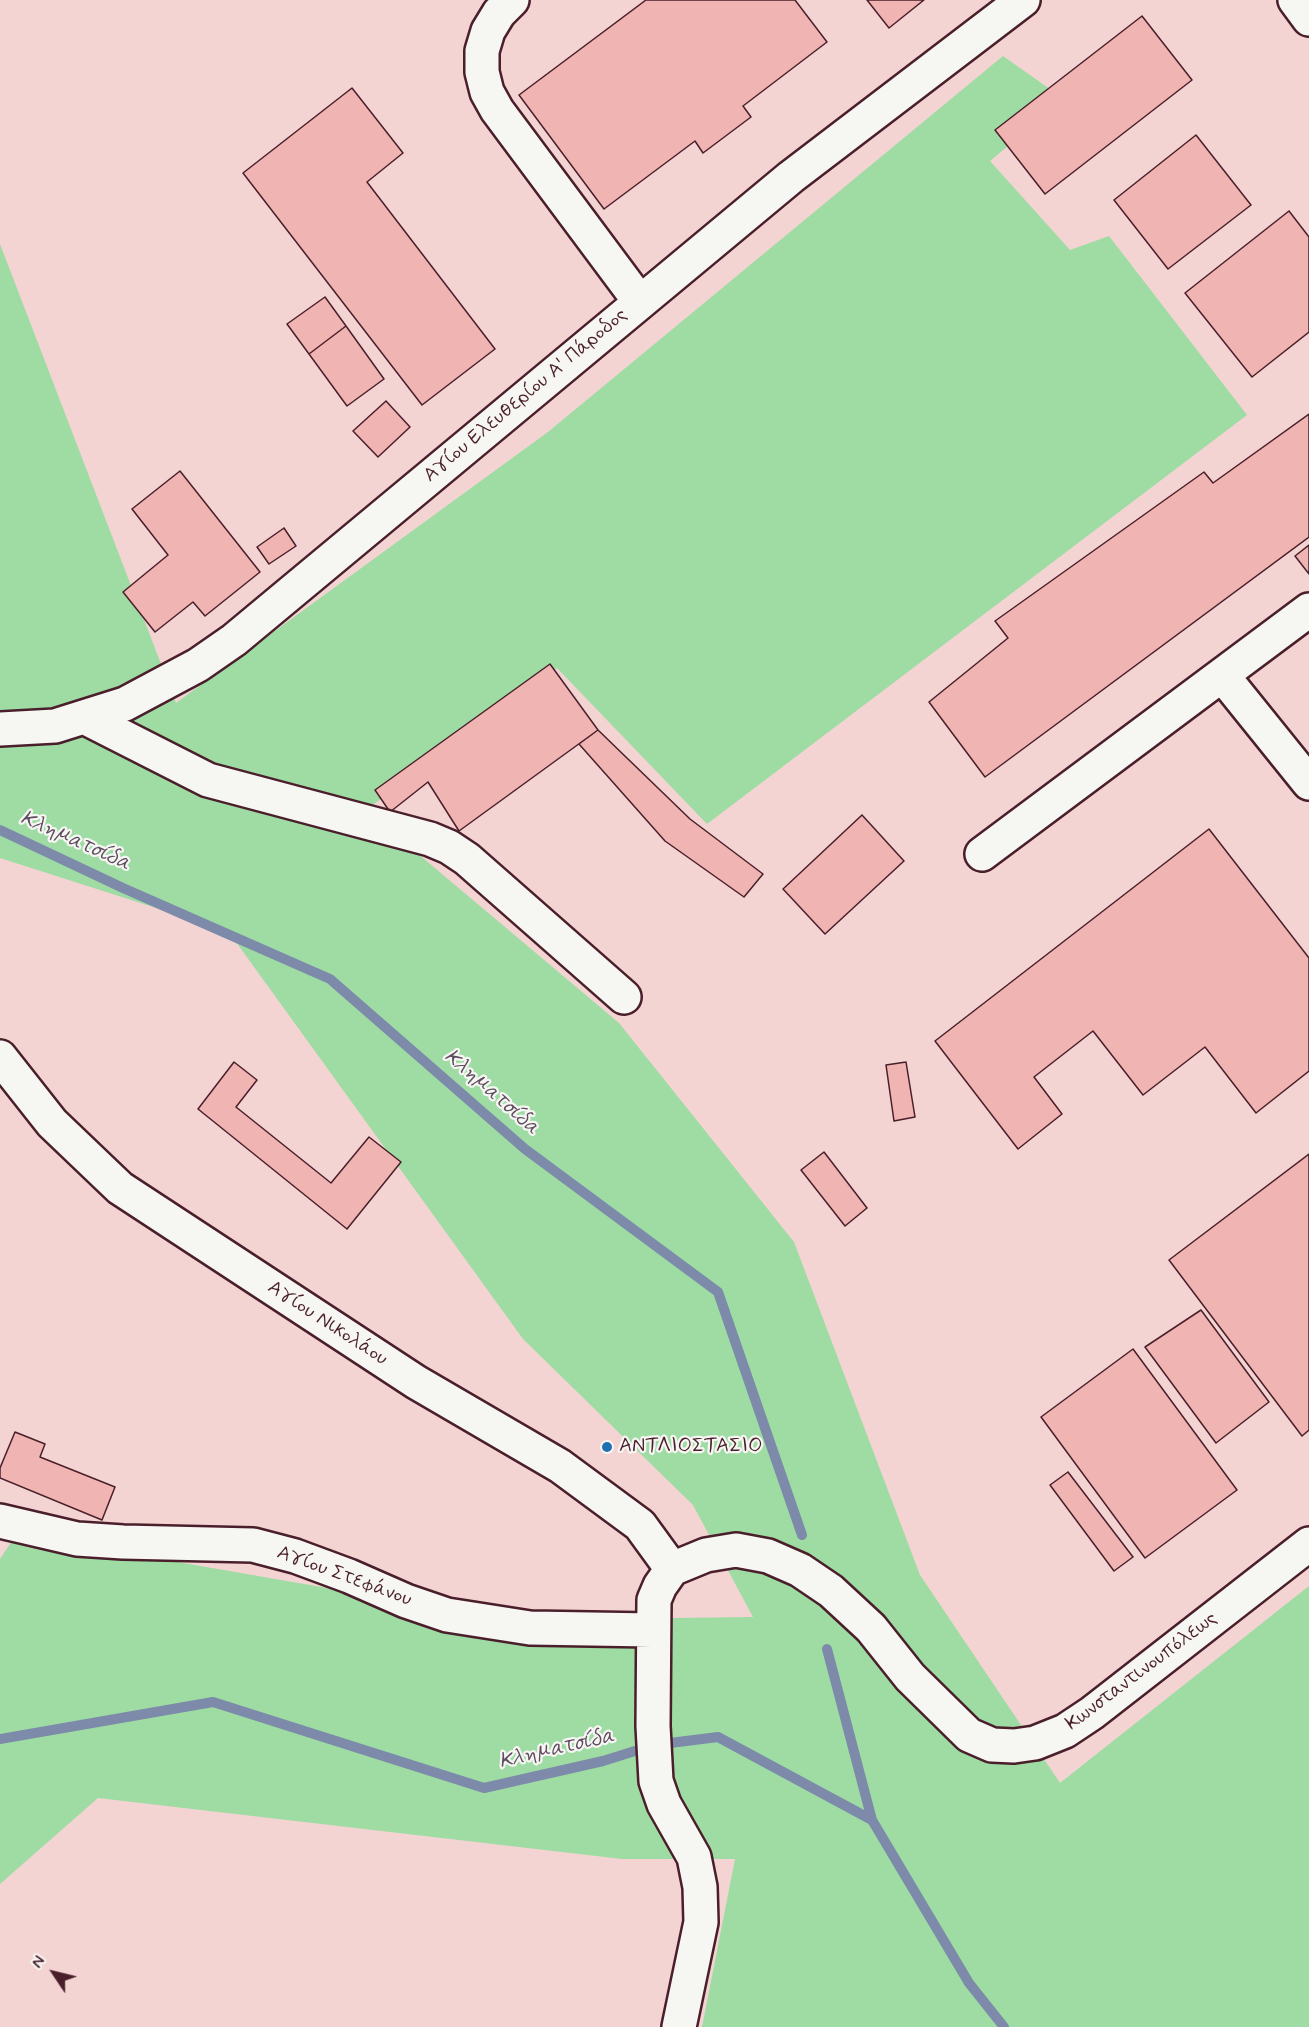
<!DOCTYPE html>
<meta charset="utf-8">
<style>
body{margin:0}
#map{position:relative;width:1309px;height:2027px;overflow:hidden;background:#f4e2df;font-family:Mynerve,sans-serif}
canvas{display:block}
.north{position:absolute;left:24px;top:1943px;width:60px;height:60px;-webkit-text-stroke:4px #f6f6f2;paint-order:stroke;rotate:305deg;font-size:16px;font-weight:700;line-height:24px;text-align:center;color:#4a1f2b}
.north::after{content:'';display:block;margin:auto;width:21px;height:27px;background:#4a1f2b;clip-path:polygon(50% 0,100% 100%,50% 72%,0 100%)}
</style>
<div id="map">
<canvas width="1309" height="2027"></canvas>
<div class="north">N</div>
</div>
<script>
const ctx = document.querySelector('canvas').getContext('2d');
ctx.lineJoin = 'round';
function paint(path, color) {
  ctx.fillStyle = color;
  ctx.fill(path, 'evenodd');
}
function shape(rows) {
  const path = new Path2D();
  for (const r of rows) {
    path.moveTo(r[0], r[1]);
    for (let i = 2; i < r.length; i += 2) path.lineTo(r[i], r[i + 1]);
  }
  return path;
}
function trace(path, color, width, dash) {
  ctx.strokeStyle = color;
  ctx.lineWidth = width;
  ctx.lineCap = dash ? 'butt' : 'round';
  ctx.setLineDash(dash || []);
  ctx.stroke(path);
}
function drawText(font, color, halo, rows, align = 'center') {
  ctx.font = font + ' Mynerve,sans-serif';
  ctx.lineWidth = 4.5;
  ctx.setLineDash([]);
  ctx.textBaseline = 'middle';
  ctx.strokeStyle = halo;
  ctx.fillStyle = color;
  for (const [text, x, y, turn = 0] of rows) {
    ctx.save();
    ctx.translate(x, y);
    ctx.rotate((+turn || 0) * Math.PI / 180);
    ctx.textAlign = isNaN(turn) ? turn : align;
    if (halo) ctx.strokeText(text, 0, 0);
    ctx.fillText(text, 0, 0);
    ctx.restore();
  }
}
const built = shape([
 [0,0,1309,0,1309,2027,0,2027]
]);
const green = shape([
 [1003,56,1064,99,990,161,1070,250,1109,236,1247,415,707,824,557,668,366,810,619,1023,794,1242,920,1575,1060,1783,1309,1586,1309,2027,702,2027,735,1859,622,1859,98,1798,0,1884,0,1559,14,1538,172,1561,511,1620,753,1617,693,1505,523,1339,228,931,0,858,0,244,176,703,548,432]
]);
const stream = shape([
 [0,830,123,888,330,979,525,1149,718,1292,802,1535],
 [827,1649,872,1820],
 [0,1739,213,1702,484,1788,603,1761,654,1745,718,1737,872,1820,969,1983,1004,2027]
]);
const building = shape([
 [646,0,795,0,827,42,743,106,751,117,703,153,695,141,604,209,519,95,646,0],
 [867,0,924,0,889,28,867,0],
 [1142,16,1192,80,1045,194,995,130,1142,16],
 [352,88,403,153,367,182,495,349,422,405,243,173,352,88],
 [1196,135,1251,205,1168,269,1114,200,1196,135],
 [1289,211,1309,237,1309,332,1252,377,1185,293,1289,211],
 [325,297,346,326,309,354,287,324,325,297],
 [346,326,384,379,347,406,309,354,346,326],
 [386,401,410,427,378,457,353,431,386,401],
 [1309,414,1309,537,985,777,929,702,1008,638,995,621,1204,472,1213,483,1309,414],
 [180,471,260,572,205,616,193,602,155,632,123,592,168,555,132,509,180,471],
 [284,528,296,546,269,564,257,547,284,528],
 [1309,545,1309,574,1295,556,1309,545],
 [550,664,598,730,459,831,428,782,390,812,375,790,550,664],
 [598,730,690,819,763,874,744,897,665,841,579,744,598,730],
 [862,815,904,861,825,934,783,889,862,815],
 [1209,829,1309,958,1309,1071,1256,1113,1205,1047,1143,1095,1093,1031,1034,1077,1062,1114,1018,1149,935,1041,1209,829],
 [234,1062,257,1080,236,1107,331,1183,369,1137,401,1162,347,1229,198,1109,234,1062],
 [906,1062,915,1117,894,1121,886,1065,906,1062],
 [824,1152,867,1208,845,1226,801,1170,824,1152],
 [1309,1154,1309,1430,1302,1436,1169,1260,1309,1154],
 [1201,1310,1269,1402,1216,1443,1145,1347,1201,1310],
 [1133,1349,1237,1490,1145,1558,1041,1417,1133,1349],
 [15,1432,45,1444,40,1457,115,1487,102,1520,0,1478,0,1468,15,1432],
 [1068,1472,1133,1557,1114,1571,1050,1485,1068,1472]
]);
const minor = shape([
 [512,0,499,13,488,31,482,51,482,72,487,92,497,110,640,302],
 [1295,0,1309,19],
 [1222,675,1309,783],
 [84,717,208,780,430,839,449,847,467,859,624,997],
 [0,729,55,726,125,704,198,665,234,640,791,177,1023,0],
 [982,854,1309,610],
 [0,1057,52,1123,120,1188,416,1382,560,1466,640,1525,672,1569],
 [0,1521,77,1539,123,1542,253,1545,295,1556,349,1576,406,1601,447,1615,530,1628,652,1630],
 [672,1569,706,1555,736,1550,768,1556,800,1570,831,1591,871,1628,910,1677,969,1735,992,1745,1014,1746,1035,1743,1065,1731,1092,1713,1309,1544],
 [672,1569,660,1586,654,1600,653,1726,656,1781,664,1804,694,1857,700,1887,701,1922,679,2027]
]);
const markers = [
 [607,1447,6,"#1f6fb2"]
];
const streetNames = [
 ["Αγίου Ελευθερίου Α' Πάροδος",526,396,-40],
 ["Αγίου Νικολάου",327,1324,33],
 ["Αγίου Στεφάνου",344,1577,20],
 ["Κωνσταντινουπόλεως",1142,1672,-37]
];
const poiNames = [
 ["ΑΝΤΛΙΟΣΤΑΣΙΟ",619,1447]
];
const waterNames = [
 ["Κληματσίδα",75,842,24],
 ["Κληματσίδα",491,1093,41],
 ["Κληματσίδα",557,1750,-13]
];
paint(built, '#f3d4d2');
paint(green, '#9edca4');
trace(stream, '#7d8aa9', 10);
paint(building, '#f0b4b2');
trace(building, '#4a1f2b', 1.5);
trace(minor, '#4a1f2b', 38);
trace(minor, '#f6f6f2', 33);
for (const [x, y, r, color] of markers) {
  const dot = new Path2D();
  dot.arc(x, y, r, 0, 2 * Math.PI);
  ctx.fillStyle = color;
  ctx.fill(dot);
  trace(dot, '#f6f6f2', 2);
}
drawText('20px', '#4a1f2b', '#f6f6f2', streetNames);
drawText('20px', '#4a1f2b', '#f6f6f2', poiNames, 'left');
drawText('italic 21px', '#5f4c60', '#f6f6f2', waterNames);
</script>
